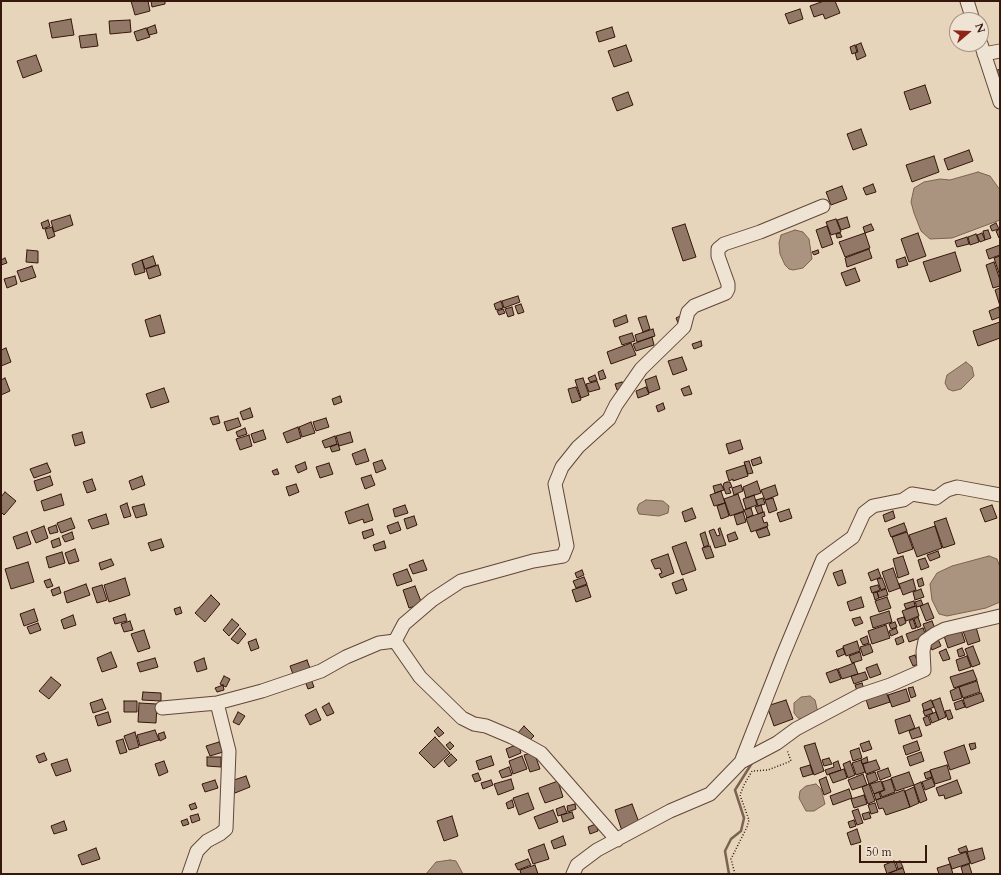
<!DOCTYPE html>
<style>
body{margin:0}
#map{position:relative;width:1001px;height:875px;overflow:hidden;background:#e6d4bb;font-family:Cardo,serif}
canvas{display:block}
.frame{position:absolute;inset:0;border:2px solid #36170b;pointer-events:none}
.north{position:absolute;left:949px;top:12px;width:40px;height:40px;box-sizing:border-box;background:#efe3d3;border:1px solid #a59183;border-radius:50%;rotate:71deg;font-size:11px;font-weight:700;line-height:16px;text-align:center;color:#36170b}
.north::after{content:'';display:block;margin:auto;width:14px;height:18px;background:#8f2418;clip-path:polygon(50% 0,100% 100%,50% 72%,0 100%)}
.scale{position:absolute;left:859px;top:845px;width:68px;height:18px;box-sizing:border-box;border:2px solid #36170b;border-top:0;padding-left:5px;font-size:12px;line-height:14px;white-space:nowrap;color:#36170b;-webkit-text-stroke:3px #efe3d3;paint-order:stroke}
</style>
<div id="map">
<canvas width="1001" height="875"></canvas>
<div class="frame"></div>
<div class="north">N</div>
<div class="scale">50 m</div>
</div>
<script>
const ctx = document.querySelector('canvas').getContext('2d');
ctx.lineJoin = 'round';
function paint(path, color) {
  ctx.fillStyle = color;
  ctx.fill(path, 'evenodd');
}
function shape(rows) {
  const path = new Path2D();
  for (const r of rows) {
    path.moveTo(r[0], r[1]);
    for (let i = 2; i < r.length; i += 2) path.lineTo(r[i], r[i + 1]);
  }
  return path;
}
function trace(path, color, width, dash) {
  ctx.strokeStyle = color;
  ctx.lineWidth = width;
  ctx.lineCap = dash ? 'butt' : 'round';
  ctx.setLineDash(dash || []);
  ctx.stroke(path);
}
const water = shape([
 [978,172,990,176,1000,190,1000,220,952,238,930,239,921,231,914,213,911,202,914,188,924,182,940,179,950,180,978,172],
 [795,230,803,232,809,239,812,259,803,268,793,270,789,269,785,265,780,254,779,243,781,235,795,230],
 [966,362,972,367,974,376,961,389,953,391,948,389,945,383,947,375,966,362],
 [646,500,663,501,669,506,668,513,659,516,639,514,637,509,639,504,646,500],
 [989,556,997,559,1000,567,1000,602,986,608,947,616,939,614,932,600,930,584,937,573,952,566,989,556],
 [810,696,815,700,818,713,804,719,798,718,794,713,794,703,801,697,810,696],
 [816,784,821,789,825,804,814,811,806,811,799,798,800,791,806,786,816,784],
 [450,860,456,861,463,874,426,874,436,862,450,860]
]);
const stream = shape([
 [729,874,725,851,731,839,741,831,744,818,735,790,752,763]
]);
const building = shape([
 [131,1,148,1,150,11,135,15,131,1],
 [151,1,165,1,165,4,152,7,151,1],
 [824,1,835,1,840,13,825,19,823,14,814,17,810,6,824,1],
 [800,9,803,19,789,24,785,14,800,9],
 [71,19,74,35,52,38,49,23,71,19],
 [130,20,131,32,110,34,109,21,130,20],
 [155,25,157,33,149,35,147,28,155,25],
 [612,27,615,37,599,42,596,32,612,27],
 [146,28,150,37,137,41,134,32,146,28],
 [96,34,98,46,81,48,79,36,96,34],
 [861,43,866,56,857,60,855,53,858,52,856,45,861,43],
 [626,45,632,61,614,67,608,51,626,45],
 [855,45,857,52,852,54,850,47,855,45],
 [36,55,42,71,23,78,17,61,36,55],
 [1000,69,1000,83,993,72,1000,69],
 [925,85,931,103,910,110,904,92,925,85],
 [628,92,633,105,617,111,612,98,628,92],
 [861,129,867,145,853,150,847,134,861,129],
 [969,150,973,161,948,170,944,159,969,150],
 [934,156,939,172,912,182,906,165,934,156],
 [873,184,876,192,866,195,863,188,873,184],
 [842,186,847,199,831,205,826,192,842,186],
 [70,215,73,225,54,232,51,221,70,215],
 [847,217,850,227,841,230,837,220,847,217],
 [836,219,841,232,831,235,826,222,836,219],
 [48,220,50,226,43,229,41,223,48,220],
 [996,223,999,229,992,231,990,226,996,223],
 [685,224,696,257,683,261,672,228,685,224],
 [871,224,874,230,865,233,863,227,871,224],
 [827,226,833,244,822,248,816,230,827,226],
 [52,227,55,236,48,239,45,229,52,227],
 [1000,229,1000,238,999,238,996,231,1000,229],
 [988,230,991,238,985,240,983,231,988,230],
 [840,233,842,237,837,238,836,234,840,233],
 [865,233,870,248,845,257,839,242,865,233],
 [918,233,926,256,909,262,901,239,918,233],
 [982,233,985,240,980,242,977,235,982,233],
 [976,234,979,242,970,245,968,237,976,234],
 [967,237,969,244,957,247,955,241,967,237],
 [1000,245,1000,255,989,259,986,250,1000,245],
 [869,249,872,258,847,267,845,258,869,249],
 [27,250,38,251,38,263,26,262,27,250],
 [818,250,819,253,814,255,812,252,818,250],
 [955,252,961,271,930,282,923,262,955,252],
 [153,256,156,265,145,269,142,260,153,256],
 [1000,256,1000,276,994,258,1000,256],
 [905,257,908,265,898,268,896,260,905,257],
 [5,258,7,263,1,265,1,260,5,258],
 [142,260,145,272,135,275,132,264,142,260],
 [994,262,1000,280,1000,286,993,288,986,265,994,262],
 [158,265,161,275,149,279,146,269,158,265],
 [32,266,36,277,21,282,17,271,32,266],
 [855,268,860,281,846,286,841,273,855,268],
 [15,276,17,284,7,288,4,279,15,276],
 [1000,288,1000,306,995,290,1000,288],
 [518,296,520,302,504,308,502,301,518,296],
 [501,301,503,308,496,310,494,304,501,301],
 [521,304,524,312,518,314,515,306,521,304],
 [512,307,514,315,508,317,505,309,512,307],
 [999,307,1000,317,992,320,989,311,999,307],
 [503,309,505,313,499,315,497,311,503,309],
 [160,315,165,333,150,337,145,320,160,315],
 [626,315,628,322,615,327,613,320,626,315],
 [682,315,684,321,678,323,676,318,682,315],
 [646,316,650,329,643,332,638,318,646,316],
 [1000,322,1000,338,978,346,973,331,1000,322],
 [653,329,655,336,637,342,635,335,653,329],
 [632,333,635,341,622,345,619,337,632,333],
 [652,337,654,345,636,351,633,344,652,337],
 [701,341,702,346,694,349,692,344,701,341],
 [631,343,636,355,611,364,607,352,631,343],
 [6,348,11,362,1,366,1,350,6,348],
 [682,357,687,370,673,375,668,361,682,357],
 [603,370,606,378,600,380,598,372,603,370],
 [595,375,597,380,590,382,588,378,595,375],
 [656,376,660,389,649,393,645,380,656,376],
 [5,378,10,391,1,395,1,380,5,378],
 [583,378,589,395,581,398,575,380,583,378],
 [597,381,600,389,589,392,586,384,597,381],
 [622,382,624,387,617,390,615,384,622,382],
 [689,386,692,394,684,396,681,389,689,386],
 [576,387,581,400,572,403,568,389,576,387],
 [646,387,649,394,638,398,636,391,646,387],
 [164,388,169,402,151,408,146,394,164,388],
 [340,396,342,402,334,405,332,399,340,396],
 [663,403,665,409,658,412,656,406,663,403],
 [250,408,253,417,243,420,240,412,250,408],
 [218,416,220,423,213,425,210,418,218,416],
 [238,418,241,426,227,431,224,422,238,418],
 [326,418,329,427,316,431,313,422,326,418],
 [311,422,315,433,302,437,299,427,311,422],
 [298,427,301,438,287,443,283,433,298,427],
 [245,428,247,434,238,437,236,432,245,428],
 [263,430,266,439,254,443,251,434,263,430],
 [82,432,85,443,75,446,72,435,82,432],
 [350,432,353,442,339,446,336,436,350,432],
 [249,435,252,446,240,450,236,439,249,435],
 [335,436,337,444,325,448,322,441,335,436],
 [740,440,743,449,729,454,726,444,740,440],
 [338,444,340,450,332,452,330,447,338,444],
 [365,449,369,461,356,465,352,454,365,449],
 [760,457,762,463,753,466,751,460,760,457],
 [382,460,386,469,376,473,373,463,382,460],
 [749,461,753,473,748,474,744,462,749,461],
 [305,462,307,469,298,473,295,466,305,462],
 [47,463,51,472,34,478,30,469,47,463],
 [329,463,333,474,320,478,316,467,329,463],
 [745,465,748,476,733,481,733,479,729,481,726,471,745,465],
 [277,469,279,474,274,475,272,471,277,469],
 [371,475,375,485,365,489,361,478,371,475],
 [50,476,53,485,37,491,34,481,50,476],
 [142,476,145,485,132,490,129,481,142,476],
 [92,479,96,490,87,493,83,482,92,479],
 [757,481,761,493,746,498,743,487,757,481],
 [727,482,730,482,732,487,729,488,731,493,726,494,723,486,724,483,727,482],
 [296,484,299,492,289,496,286,487,296,484],
 [721,484,724,490,715,493,713,486,721,484],
 [741,485,743,491,734,495,732,488,741,485],
 [775,485,778,495,765,500,761,490,775,485],
 [721,491,725,503,714,506,710,495,721,491],
 [5,492,16,501,4,515,1,512,1,497,5,492],
 [61,494,64,505,44,511,41,501,61,494],
 [738,494,744,511,730,516,724,499,738,494],
 [754,495,757,505,746,509,743,499,754,495],
 [763,498,765,504,758,506,756,500,763,498],
 [773,498,777,510,769,513,765,500,773,498],
 [127,503,131,516,124,518,120,506,127,503],
 [725,503,729,516,721,519,717,506,725,503],
 [144,504,147,515,136,518,132,507,144,504],
 [368,504,373,520,364,523,363,519,349,524,345,512,368,504],
 [405,505,408,513,395,517,393,509,405,505],
 [761,505,763,512,758,514,755,507,761,505],
 [992,505,997,518,985,522,980,509,992,505],
 [692,508,696,518,685,522,682,512,692,508],
 [751,508,753,515,747,518,744,510,751,508],
 [789,509,792,518,780,522,777,513,789,509],
 [893,511,895,518,885,522,883,515,893,511],
 [743,512,746,522,737,525,734,515,743,512],
 [764,512,765,516,762,517,764,523,767,522,768,526,751,532,746,518,764,512],
 [106,514,109,524,92,529,88,520,106,514],
 [414,516,417,525,407,529,404,519,414,516],
 [71,518,75,528,61,533,57,523,71,518],
 [946,518,955,544,943,548,934,522,946,518],
 [398,522,401,530,390,534,387,526,398,522],
 [904,523,907,531,891,537,888,529,904,523],
 [56,525,58,532,50,534,48,528,56,525],
 [44,526,48,538,36,543,31,531,44,526],
 [935,526,942,548,917,557,909,535,935,526],
 [767,527,770,535,759,538,756,531,767,527],
 [720,528,726,545,715,548,709,531,714,529,717,536,720,535,718,529,720,528],
 [372,529,374,535,364,539,362,532,372,529],
 [27,532,31,544,17,549,13,537,27,532],
 [72,532,74,539,65,542,62,536,72,532],
 [705,532,709,545,704,547,700,534,705,532],
 [735,532,738,539,729,542,727,535,735,532],
 [907,532,913,549,898,554,892,537,907,532],
 [59,538,61,545,53,548,51,541,59,538],
 [161,539,164,547,151,551,148,543,161,539],
 [384,541,386,548,375,551,373,545,384,541],
 [686,542,696,570,682,575,672,547,686,542],
 [710,546,714,557,706,559,702,548,710,546],
 [75,549,79,561,69,564,65,553,75,549],
 [938,551,940,557,930,561,927,555,938,551],
 [62,552,65,563,49,568,46,557,62,552],
 [668,554,674,573,661,578,659,574,662,573,660,568,655,569,651,560,668,554],
 [903,556,909,574,898,578,893,559,903,556],
 [925,558,929,567,921,570,918,560,925,558],
 [111,559,114,565,101,570,99,563,111,559],
 [423,560,427,570,413,574,409,565,423,560],
 [28,562,34,582,11,589,5,569,28,562],
 [893,568,900,588,889,592,882,572,893,568],
 [407,569,412,581,397,586,393,574,407,569],
 [878,569,881,577,871,581,868,573,878,569],
 [582,570,584,575,577,578,575,573,582,570],
 [842,570,846,583,838,586,833,573,842,570],
 [584,577,587,584,576,588,573,581,584,577],
 [125,578,130,595,109,602,104,585,125,578],
 [882,578,886,588,881,590,877,579,882,578],
 [922,578,924,585,919,587,917,580,922,578],
 [50,579,53,586,47,588,44,581,50,579],
 [683,579,687,590,676,594,672,583,683,579],
 [913,579,916,590,903,595,899,584,913,579],
 [86,584,90,595,67,603,64,592,86,584],
 [102,585,107,600,97,603,92,588,102,585],
 [587,585,591,597,576,602,572,590,587,585],
 [878,585,880,590,872,593,870,587,878,585],
 [415,586,422,604,409,608,403,590,415,586],
 [59,587,61,593,53,596,51,590,59,587],
 [886,589,888,595,879,598,877,592,886,589],
 [921,589,924,597,915,600,913,592,921,589],
 [877,592,879,598,875,600,873,593,877,592],
 [211,595,220,604,205,622,195,613,211,595],
 [861,597,864,607,850,611,847,602,861,597],
 [887,597,891,608,879,612,875,601,887,597],
 [921,600,923,605,917,607,915,602,921,600],
 [914,601,915,606,906,609,904,604,914,601],
 [928,603,934,618,926,621,920,606,928,603],
 [916,606,919,616,906,621,902,611,916,606],
 [180,607,182,613,176,615,174,609,180,607],
 [34,609,38,621,24,626,20,614,34,609],
 [889,611,892,622,873,628,870,617,889,611],
 [125,614,127,621,115,624,113,618,125,614],
 [73,615,76,625,64,629,61,620,73,615],
 [860,617,863,623,855,626,852,619,860,617],
 [904,617,906,623,900,626,897,619,904,617],
 [918,617,921,626,917,628,914,619,918,617],
 [232,619,239,625,229,636,223,630,232,619],
 [913,619,916,628,912,629,909,621,913,619],
 [130,621,133,630,124,632,121,624,130,621],
 [932,621,935,629,926,632,923,624,932,621],
 [895,622,897,627,891,629,889,624,895,622],
 [38,623,41,630,30,634,27,627,38,623],
 [886,625,890,638,872,644,868,631,886,625],
 [976,627,980,641,968,645,963,631,976,627],
 [240,628,246,634,238,644,231,639,240,628],
 [896,628,898,633,891,636,889,631,896,628],
 [923,628,926,636,909,642,906,634,923,628],
 [144,630,150,648,138,652,131,634,144,630],
 [961,630,965,642,948,648,944,636,961,630],
 [867,636,869,643,863,645,860,639,867,636],
 [902,636,904,642,897,645,895,639,902,636],
 [256,639,259,648,251,651,248,642,256,639],
 [938,639,941,646,932,650,929,642,938,639],
 [857,641,860,651,846,656,843,646,857,641],
 [870,644,873,652,863,656,860,647,870,644],
 [973,646,980,664,972,667,965,649,973,646],
 [843,648,845,654,838,657,836,651,843,648],
 [962,648,965,655,959,657,957,650,962,648],
 [946,649,950,659,943,661,939,652,946,649],
 [111,652,117,667,102,672,97,658,111,652],
 [860,652,862,660,852,663,849,656,860,652],
 [915,655,918,664,913,666,909,657,915,655],
 [967,656,971,667,959,671,956,660,967,656],
 [155,658,158,667,140,672,137,663,155,658],
 [204,658,207,669,197,672,194,662,204,658],
 [307,660,311,671,294,677,290,666,307,660],
 [854,663,858,674,842,679,838,669,854,663],
 [877,664,881,674,870,678,866,668,877,664],
 [837,669,841,679,830,683,826,673,837,669],
 [973,670,977,680,954,688,950,677,973,670],
 [865,672,868,679,854,684,851,676,865,672],
 [224,676,230,679,226,687,220,684,224,676],
 [51,677,61,685,49,699,39,691,51,677],
 [311,679,314,687,308,689,305,681,311,679],
 [977,681,980,692,963,698,959,687,977,681],
 [862,683,864,689,857,691,855,685,862,683],
 [223,685,224,690,217,692,215,688,223,685],
 [913,687,916,696,911,698,908,688,913,687],
 [959,687,962,698,953,701,950,691,959,687],
 [885,689,890,702,869,709,865,696,885,689],
 [906,689,910,701,892,707,888,695,906,689],
 [143,692,161,693,161,701,142,700,143,692],
 [981,693,984,701,966,708,963,699,981,693],
 [940,698,946,717,939,720,932,701,940,698],
 [102,699,106,709,93,713,90,703,102,699],
 [786,700,793,719,774,726,767,706,786,700],
 [931,700,934,707,924,711,922,704,931,700],
 [962,700,965,707,956,710,954,703,962,700],
 [124,701,137,701,137,712,124,712,124,701],
 [139,703,157,704,156,723,138,722,139,703],
 [329,703,334,713,327,716,322,707,329,703],
 [316,709,321,720,310,725,305,715,316,709],
 [931,709,933,713,925,716,923,711,931,709],
 [950,710,953,718,948,720,945,711,950,710],
 [108,712,111,722,98,726,95,716,108,712],
 [238,712,245,716,239,725,233,722,238,712],
 [936,712,939,720,932,723,929,715,936,712],
 [910,715,915,728,899,734,895,720,910,715],
 [928,716,931,724,926,726,923,718,928,716],
 [524,726,534,736,527,743,517,734,524,726],
 [438,727,444,733,439,737,434,731,438,727],
 [919,727,922,736,912,739,909,731,919,727],
 [155,730,159,740,140,746,137,735,155,730],
 [135,732,139,747,129,750,124,736,135,732],
 [164,732,166,738,160,741,158,734,164,732],
 [435,737,450,753,434,768,419,753,435,737],
 [123,739,127,752,120,754,116,741,123,739],
 [869,741,872,749,863,752,860,744,869,741],
 [917,741,920,750,906,755,903,746,917,741],
 [219,742,223,752,210,756,206,746,219,742],
 [450,742,454,746,450,750,446,745,450,742],
 [815,743,824,771,814,775,804,746,815,743],
 [975,743,976,748,971,750,969,744,975,743],
 [518,744,521,753,509,758,506,749,518,744],
 [964,745,970,763,950,770,944,752,964,745],
 [859,748,862,758,853,761,850,751,859,748],
 [534,752,540,769,530,772,524,755,534,752],
 [921,752,924,761,910,766,907,757,921,752],
 [44,753,47,760,39,763,36,756,44,753],
 [451,754,457,760,449,767,444,761,451,754],
 [491,756,494,765,479,770,476,761,491,756],
 [522,756,527,769,513,774,509,761,522,756],
 [207,757,221,757,221,767,207,766,207,757],
 [867,757,868,762,862,764,861,760,867,757],
 [829,758,832,764,824,766,822,760,829,758],
 [67,759,71,771,56,776,51,764,67,759],
 [861,760,865,772,856,775,852,763,861,760],
 [876,760,880,769,866,774,863,764,876,760],
 [164,761,168,772,159,776,155,764,164,761],
 [838,761,841,770,827,775,825,770,834,767,833,763,838,761],
 [850,761,855,775,848,778,843,764,850,761],
 [810,765,813,774,803,777,800,768,810,765],
 [947,765,951,779,935,784,930,770,947,765],
 [509,767,512,775,502,778,499,771,509,767],
 [888,768,891,776,880,780,877,772,888,768],
 [844,769,847,778,833,783,829,774,844,769],
 [930,771,932,777,926,779,924,773,930,771],
 [875,772,878,780,869,784,866,775,875,772],
 [909,772,914,785,896,791,891,778,909,772],
 [478,773,481,780,475,782,472,775,478,773],
 [863,774,867,785,852,790,848,780,863,774],
 [246,776,250,787,235,793,231,781,246,776],
 [826,777,831,792,824,795,819,780,826,777],
 [932,778,935,786,925,790,922,782,932,778],
 [511,779,514,789,498,795,494,784,511,779],
 [891,779,895,792,882,797,880,792,885,790,882,782,891,779],
 [215,780,218,788,205,792,202,784,215,780],
 [491,780,493,785,483,789,481,783,491,780],
 [957,780,962,793,945,799,944,795,939,796,936,788,957,780],
 [558,781,563,797,545,803,539,788,558,781],
 [881,781,884,790,874,794,870,784,881,781],
 [921,782,927,800,920,803,914,785,921,782],
 [869,784,875,801,868,804,862,787,869,784],
 [914,787,919,803,910,807,905,791,914,787],
 [849,789,852,798,833,805,830,796,849,789],
 [904,790,910,807,886,815,883,808,879,809,876,800,904,790],
 [879,792,881,798,876,800,874,794,879,792],
 [528,793,534,809,519,815,513,798,528,793],
 [864,795,867,804,854,808,851,799,864,795],
 [512,800,514,807,508,809,506,803,512,800],
 [195,803,197,808,191,810,189,805,195,803],
 [875,803,878,812,871,814,868,805,875,803],
 [575,804,576,809,568,812,567,806,575,804],
 [632,804,640,825,622,831,615,810,632,804],
 [564,806,567,813,558,816,556,809,564,806],
 [858,809,863,823,857,825,852,811,858,809],
 [553,810,558,822,539,829,534,817,553,810],
 [572,812,574,818,563,822,561,815,572,812],
 [869,812,871,818,864,820,862,814,869,812],
 [198,814,200,820,192,823,190,816,198,814],
 [452,816,458,836,444,841,437,821,452,816],
 [187,819,189,824,183,826,181,821,187,819],
 [854,820,856,826,850,828,848,822,854,820],
 [64,821,67,830,54,834,51,826,64,821],
 [596,824,598,831,590,834,588,827,596,824],
 [857,829,861,842,851,845,847,833,857,829],
 [563,836,566,845,554,849,551,841,563,836],
 [544,844,549,859,533,864,528,850,544,844],
 [966,846,968,851,960,853,958,849,966,846],
 [96,848,100,859,82,865,78,855,96,848],
 [982,848,985,859,971,864,967,852,982,848],
 [966,852,970,863,952,869,948,858,966,852],
 [528,859,531,865,518,870,515,864,528,859],
 [894,861,897,870,887,874,884,865,894,861],
 [900,861,903,867,898,869,896,862,900,861],
 [950,864,953,874,939,874,937,868,950,864],
 [969,864,972,874,963,874,961,867,969,864],
 [535,865,538,874,521,874,520,870,535,865],
 [903,868,905,874,886,874,897,870,903,868]
]);
const path = shape([
 [735,874,731,859,747,827,749,820,740,795,744,785,752,771,768,770,791,761,787,750]
]);
const minor = shape([
 [967,1,973,20],
 [981,44,1000,102],
 [984,54,1000,51],
 [395,641,420,677,462,718,474,724,486,726,512,737,541,753,617,840],
 [162,708,217,703,262,691,321,671,346,657,379,643,395,641,404,624,432,600,461,581,533,561,563,556,567,546,555,484,562,467,578,447,609,419,616,405,641,369,684,327,688,312,694,306,726,293,728,289,728,284,718,256,718,249,724,244,760,232,823,206],
 [741,762,783,655,823,559,853,537,864,513,873,506,903,500,912,494,936,498,947,490,957,487,1000,495],
 [189,874,197,851,207,841,220,834,226,829,229,751,217,703],
 [573,874,577,865,597,850,670,811,710,794,741,762,777,743,796,729,860,695,890,685,924,670,923,651,925,641,935,634,945,629,1000,616]
]);
paint(water, '#aa947f');
trace(water, '#7c6251', 1);
trace(stream, '#7c6251', 2.5);
paint(building, '#927967');
trace(building, '#36170b', 1);
trace(minor, '#624637', 15);
trace(path, '#36170b', 1.5, [1, 2]);
trace(minor, '#efe3d3', 13);
</script>
